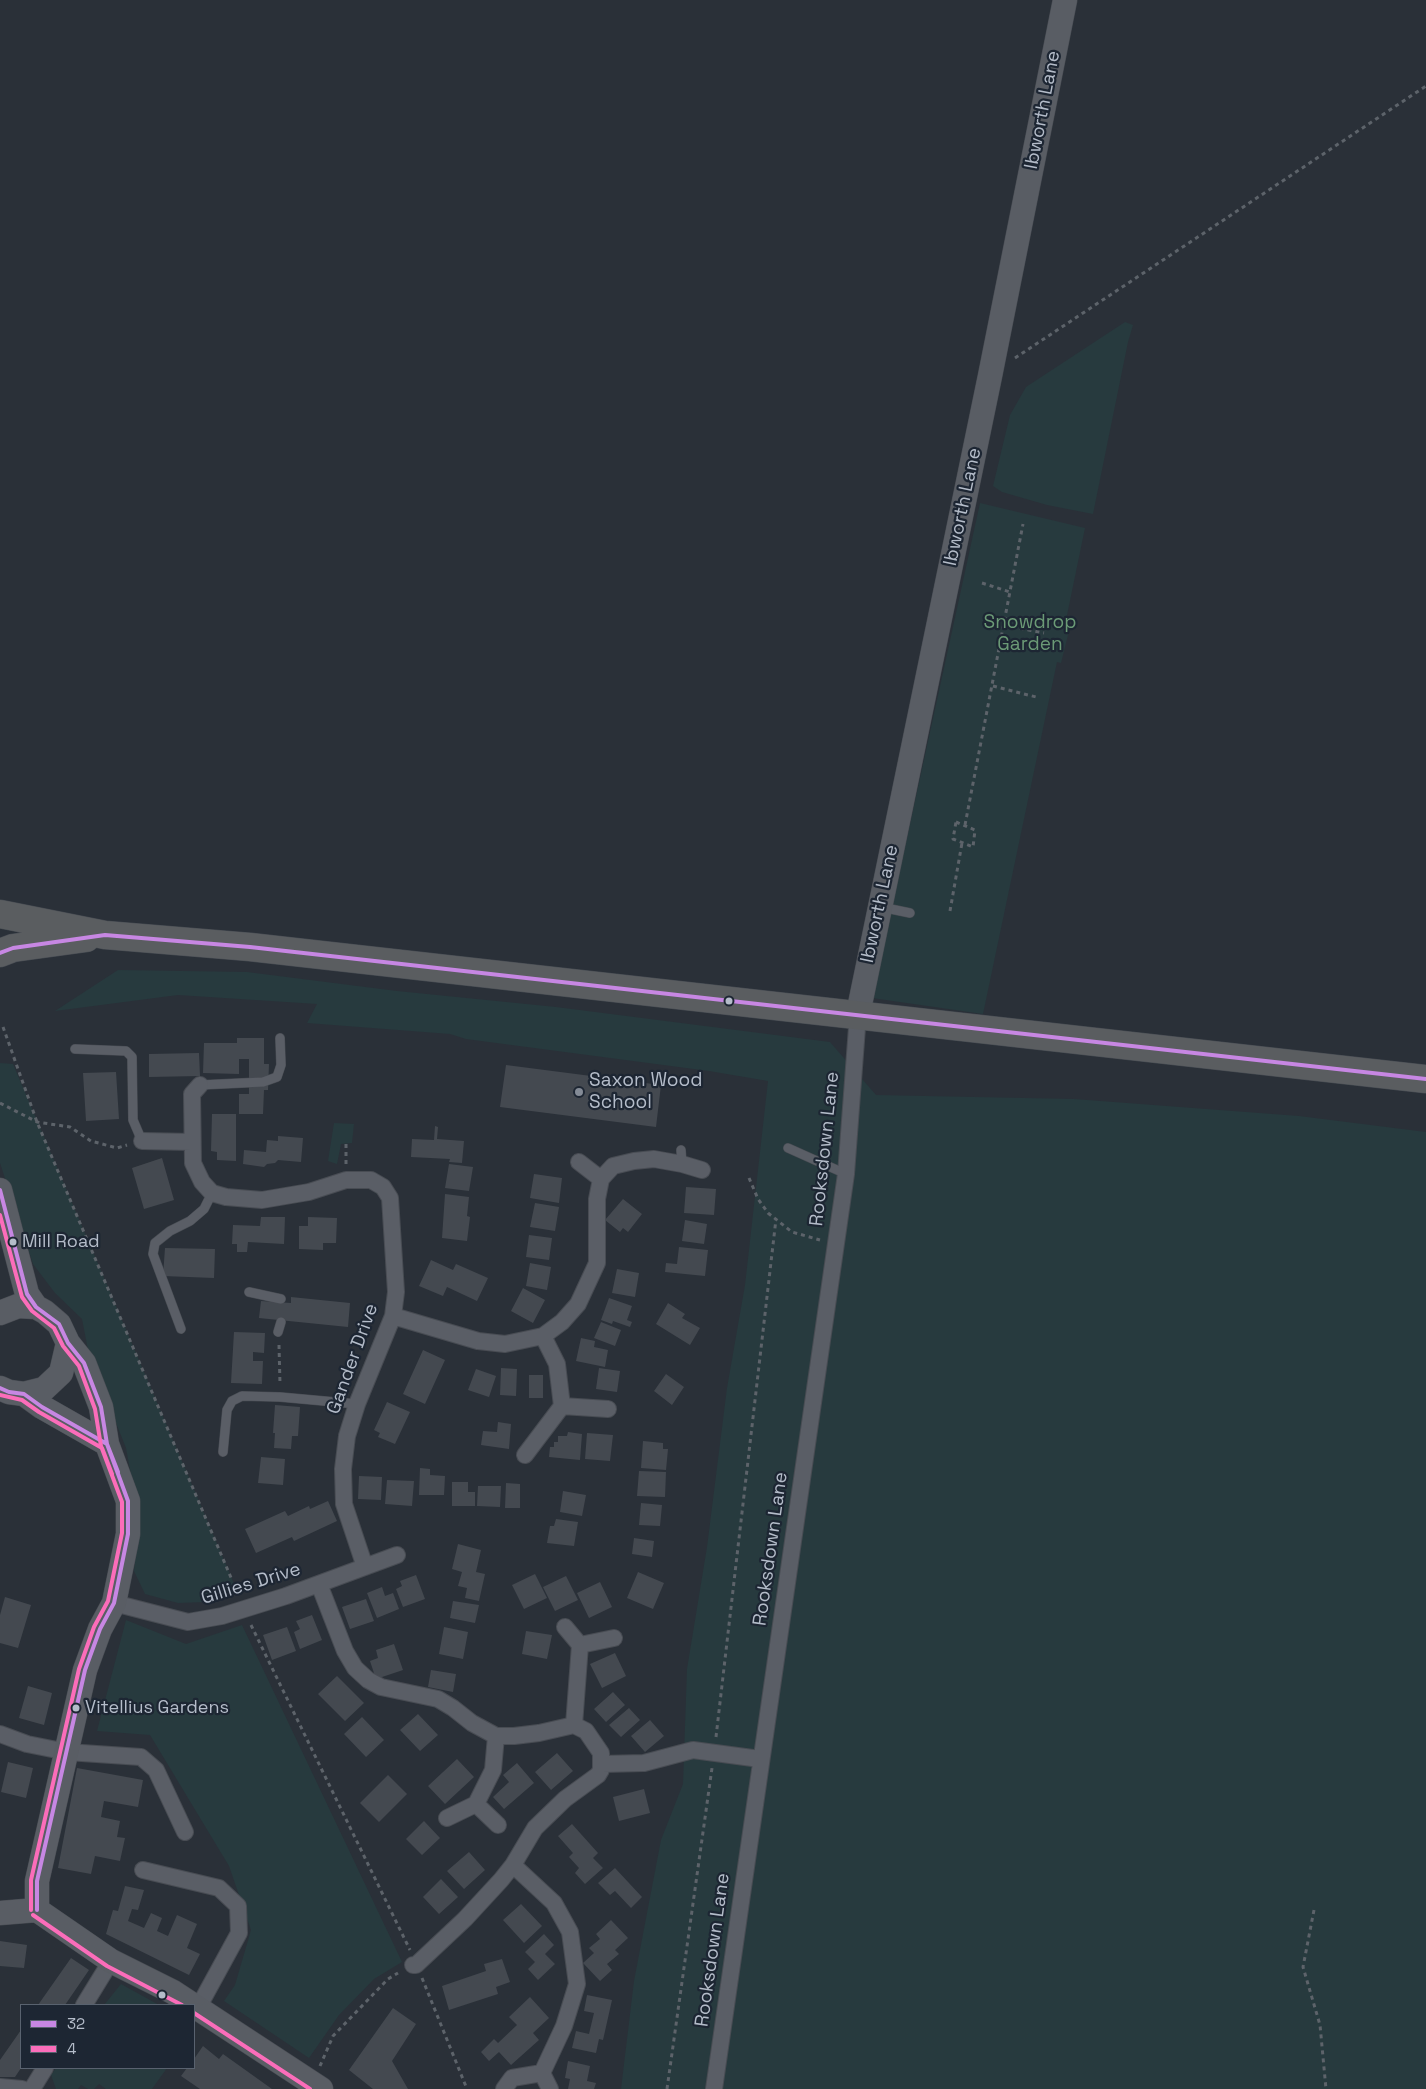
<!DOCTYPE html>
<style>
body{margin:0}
#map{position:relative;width:1426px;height:2089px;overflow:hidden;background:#2a3038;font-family:"Space Grotesk",sans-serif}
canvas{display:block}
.legend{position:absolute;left:20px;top:2004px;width:175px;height:65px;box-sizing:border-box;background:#1d2633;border:1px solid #59626f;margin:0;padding:6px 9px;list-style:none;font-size:15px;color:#b4bcc9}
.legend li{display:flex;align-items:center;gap:10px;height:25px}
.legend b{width:25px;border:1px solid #59626f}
</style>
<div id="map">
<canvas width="1426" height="2089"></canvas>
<ul class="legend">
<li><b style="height:6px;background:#c787e3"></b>32</li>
<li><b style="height:6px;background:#fb6dba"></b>4</li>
</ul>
</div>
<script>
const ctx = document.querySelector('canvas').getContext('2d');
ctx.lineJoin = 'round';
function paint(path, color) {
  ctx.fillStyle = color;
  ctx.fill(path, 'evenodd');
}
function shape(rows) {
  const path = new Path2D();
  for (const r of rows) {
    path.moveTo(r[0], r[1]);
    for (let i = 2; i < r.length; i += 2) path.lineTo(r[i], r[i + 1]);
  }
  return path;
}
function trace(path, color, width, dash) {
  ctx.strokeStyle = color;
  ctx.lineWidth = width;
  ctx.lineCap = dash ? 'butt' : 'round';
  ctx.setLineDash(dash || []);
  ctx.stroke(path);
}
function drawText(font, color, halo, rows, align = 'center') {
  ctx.font = font + ' "Space Grotesk",sans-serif';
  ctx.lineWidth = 4.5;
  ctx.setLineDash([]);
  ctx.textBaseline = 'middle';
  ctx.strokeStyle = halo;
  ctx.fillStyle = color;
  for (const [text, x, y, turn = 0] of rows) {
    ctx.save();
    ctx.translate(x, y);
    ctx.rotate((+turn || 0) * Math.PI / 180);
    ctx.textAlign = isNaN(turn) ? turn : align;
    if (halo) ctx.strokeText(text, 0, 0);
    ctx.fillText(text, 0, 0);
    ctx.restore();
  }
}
const green = shape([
 [1125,322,1133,325,1128,342,1093,514,1047,505,1002,492,993,486,1010,415,1026,387],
 [980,503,1085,528,1065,625,1070,627,1061,663,1057,662,983,1014,872,998],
 [118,970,247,972,397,991,556,1007,830,1042,876,1095,1074,1099,1299,1116,1426,1132,1426,2089,621,2089,634,1981,661,1840,683,1784,687,1669,707,1547,727,1388,745,1285,768,1081,709,1071,466,1039,450,1034,307,1023,317,1004,178,995,55,1011],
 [0,1063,13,1064,238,1593,205,1602,178,1603,145,1594,134,1571,137,1537,136,1502,126,1448,89,1355,82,1319,55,1293,33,1264,0,1163],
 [334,1123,354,1124,352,1143,341,1144,337,1164,328,1161],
 [126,1620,186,1644,242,1625,402,1962,374,1979,339,2015,309,2058,224,2001,235,1985,251,1930,229,1866,150,1735,97,1731],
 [121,1984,159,2005,104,2005],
 [56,2068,167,2068,152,2089,106,2089,99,2084,94,2089,88,2089,81,2085,78,2089,56,2089,51,2075]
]);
const building = shape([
 [237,1038,264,1038,264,1064,269,1064,268,1090,264,1090,263,1114,239,1114,239,1094,249,1094,249,1059,239,1059,239,1074,203,1073,204,1043,237,1043],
 [199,1053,200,1076,149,1077,149,1054],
 [506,1065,661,1085,656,1127,500,1107],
 [116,1072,119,1119,86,1121,83,1073],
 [212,1114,236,1114,236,1161,217,1160,217,1152,211,1151],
 [435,1126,438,1127,437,1139,464,1141,462,1163,449,1162,450,1159,411,1157,412,1139,434,1140],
 [278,1136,303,1138,301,1162,278,1160,275,1163,267,1164,264,1167,243,1164,244,1150,266,1152,267,1140,278,1141],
 [162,1158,174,1200,144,1209,132,1168],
 [449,1164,473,1167,469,1191,445,1188],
 [534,1174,562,1178,559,1203,530,1198],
 [686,1187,716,1189,714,1215,684,1213],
 [445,1194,469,1197,467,1216,470,1217,467,1241,442,1238],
 [623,1199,642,1214,628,1232,623,1228,620,1232,605,1220],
 [535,1203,559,1207,555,1231,530,1227],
 [261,1217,285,1217,284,1244,248,1242,247,1252,237,1252,237,1244,232,1244,233,1225,260,1226],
 [308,1217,337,1218,336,1243,323,1243,323,1250,299,1249,299,1226,308,1226],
 [685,1220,707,1224,704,1244,682,1241],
 [529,1235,552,1238,549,1260,526,1257],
 [679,1247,708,1250,705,1276,665,1272,666,1263,677,1264],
 [165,1248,215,1249,214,1278,163,1276],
 [431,1260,453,1270,456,1264,488,1278,477,1301,447,1287,443,1296,419,1286],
 [530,1263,551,1267,547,1290,526,1286],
 [617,1269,639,1273,635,1297,612,1293],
 [523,1288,545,1300,533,1323,511,1311],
 [291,1297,350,1303,348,1327,259,1318,261,1301,291,1303],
 [609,1298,632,1306,627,1320,632,1322,630,1327,613,1321,612,1324,601,1320],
 [668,1303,685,1314,682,1318,700,1328,690,1345,656,1324],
 [601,1322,621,1330,615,1346,594,1338],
 [234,1332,265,1333,264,1353,253,1352,253,1361,263,1361,262,1384,231,1383],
 [581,1338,595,1341,594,1347,608,1350,605,1367,576,1361],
 [423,1350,445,1360,425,1404,403,1394],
 [501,1368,517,1369,516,1396,500,1395],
 [599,1368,620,1371,617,1392,596,1389],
 [476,1369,496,1376,489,1397,468,1390],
 [666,1374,684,1387,672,1405,654,1391],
 [529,1375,543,1375,543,1398,529,1398],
 [387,1402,410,1412,395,1444,378,1437,380,1433,374,1430],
 [275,1405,300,1407,298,1436,292,1436,291,1449,274,1448,275,1433,273,1433],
 [498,1422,511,1424,509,1449,481,1445,483,1431,497,1432],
 [568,1432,582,1434,580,1460,549,1457,550,1447,554,1447,554,1442,558,1442,558,1436,567,1436],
 [587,1433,613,1435,610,1461,585,1459],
 [643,1441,663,1443,663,1449,668,1449,666,1470,641,1468],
 [261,1457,285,1459,283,1485,258,1483],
 [420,1468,430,1469,430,1475,445,1476,444,1495,419,1495],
 [639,1471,666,1472,665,1497,637,1496],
 [359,1476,382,1477,381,1500,358,1499],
 [387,1480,414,1481,412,1506,385,1504],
 [452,1482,468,1482,468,1492,475,1492,475,1506,452,1506],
 [506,1483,520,1484,520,1508,505,1508],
 [478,1486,501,1486,500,1507,477,1506],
 [563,1491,586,1495,582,1516,560,1512],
 [328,1501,337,1521,294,1541,292,1537,256,1553,245,1529,285,1511,288,1516,309,1506,310,1509],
 [641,1503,662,1505,660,1526,639,1525],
 [556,1519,578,1522,574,1546,547,1543,550,1526,554,1526],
 [634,1538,654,1541,652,1557,632,1554],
 [458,1544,481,1550,476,1572,485,1574,479,1601,465,1598,467,1588,458,1586,462,1572,452,1569],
 [638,1572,664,1583,653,1609,627,1598],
 [535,1574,547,1598,524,1609,512,1585],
 [416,1575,425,1599,403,1607,396,1589,402,1586,400,1581],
 [566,1576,578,1600,555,1611,543,1587],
 [600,1582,612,1607,589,1618,577,1593],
 [382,1587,385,1596,393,1593,399,1609,377,1618,367,1593],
 [5,1597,31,1605,18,1648,0,1643,0,1615],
 [366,1599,374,1621,350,1629,342,1607],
 [453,1601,479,1605,475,1623,450,1618],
 [312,1615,322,1640,300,1649,294,1632,300,1629,296,1621],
 [287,1627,296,1651,272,1660,263,1635],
 [444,1627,468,1632,463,1659,439,1654],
 [526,1631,552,1635,547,1659,522,1654],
 [394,1644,403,1670,376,1679,370,1661,378,1658,376,1650],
 [615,1653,626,1676,602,1688,590,1664],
 [431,1670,456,1674,453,1692,428,1687],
 [337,1676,364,1703,345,1721,318,1694],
 [28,1686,52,1693,44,1725,19,1718],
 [613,1692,625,1705,606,1722,594,1709],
 [629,1708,640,1720,621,1737,609,1725],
 [418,1714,438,1735,420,1751,400,1730],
 [362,1717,384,1740,366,1757,344,1734],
 [650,1720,664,1736,645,1752,631,1736],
 [557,1753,573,1771,551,1790,535,1772],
 [457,1759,474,1777,445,1804,428,1786],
 [8,1762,33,1768,26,1798,1,1792],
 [517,1763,534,1783,504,1809,493,1797,509,1782,503,1775],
 [77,1768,143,1780,138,1807,104,1801,101,1817,120,1821,117,1837,125,1838,120,1861,95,1856,91,1874,58,1868],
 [388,1775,407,1794,379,1822,360,1803],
 [644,1789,650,1813,619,1821,613,1797],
 [424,1821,440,1838,422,1855,406,1839],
 [572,1824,598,1853,593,1858,603,1868,585,1884,575,1873,579,1868,569,1857,573,1853,558,1836],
 [469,1852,485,1870,464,1889,447,1871],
 [615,1868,642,1897,631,1908,615,1891,610,1895,598,1883],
 [441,1879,458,1897,439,1914,423,1897],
 [125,1886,144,1890,138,1910,132,1909,128,1921,144,1928,151,1913,162,1918,157,1931,168,1936,177,1915,197,1924,187,1948,200,1954,189,1975,106,1934,113,1910,118,1911],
 [521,1904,542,1926,524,1943,503,1920],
 [611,1920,628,1938,615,1950,619,1954,607,1964,612,1970,600,1981,583,1963,594,1953,589,1948,600,1939,596,1934],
 [544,1934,554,1945,545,1954,555,1964,538,1980,528,1969,535,1962,525,1952],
 [0,1941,27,1945,24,1968,0,1966],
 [71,1958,89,1970,65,2005,38,2005],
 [502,1959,510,1982,496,1987,498,1994,449,2010,442,1986,486,1971,484,1964],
 [587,1995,612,2000,603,2040,599,2039,596,2053,572,2048,576,2031,589,2034,594,2013,584,2011],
 [530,1997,549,2018,533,2033,539,2040,511,2065,499,2052,489,2061,481,2052,494,2039,498,2043,517,2025,509,2017],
 [393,2008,416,2024,392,2061,408,2089,373,2089,349,2070],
 [21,2030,21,2068,15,2077,0,2077,0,2060],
 [203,2046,219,2059,223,2054,272,2089,200,2089,181,2076,187,2068,194,2068,194,2059],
 [568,2061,590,2066,587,2081,596,2083,594,2089,568,2089,570,2079,565,2078]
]);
const path = shape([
 [1015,358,1426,86],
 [982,583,1010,592],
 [1004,625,1044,633],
 [993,686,1036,697],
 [956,822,975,830,973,847,953,839,956,822],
 [965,825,1023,524],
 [950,911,962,843],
 [3,1027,37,1122,232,1580],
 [0,1103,37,1122,70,1127,91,1141,117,1148,127,1145],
 [346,1164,346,1144],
 [749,1178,758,1199,768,1213,792,1232,820,1240],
 [279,1345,280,1384],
 [251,1625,410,1950],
 [716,1737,776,1219],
 [1314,1910,1303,1967,1320,2025,1326,2089],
 [422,1978,467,2089],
 [320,2066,333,2036,388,1979,398,1973],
 [667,2089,712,1768]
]);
const lane = shape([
 [881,907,910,913],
 [75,1049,126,1051,132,1057,133,1120,142,1141],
 [200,1085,263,1082,277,1077,281,1065,280,1038],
 [788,1148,846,1174],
 [681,1150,682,1164],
 [249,1292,281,1299],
 [181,1329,153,1254,155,1243,170,1231,190,1221,204,1209,212,1193],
 [278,1332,281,1322],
 [223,1452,227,1410,232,1401,242,1396,280,1397,357,1404]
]);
const street = shape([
 [200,1085,192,1094,193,1163,202,1182,212,1193,226,1197,262,1200,309,1192,346,1180,371,1180,383,1187,390,1198,396,1292,393,1316,357,1404,347,1436,343,1469,344,1504,365,1567],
 [142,1141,192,1142],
 [579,1162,601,1179],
 [393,1316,478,1341,505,1344,543,1336,562,1322,578,1304,597,1263,597,1199,601,1179,613,1166,634,1161,654,1159,682,1164,702,1170],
 [562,1406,608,1409],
 [525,1455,562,1406,557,1364,543,1336],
 [319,1584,345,1651,355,1668,368,1680,381,1687,438,1699,453,1708,472,1723,496,1736,514,1736,539,1733,574,1725,586,1731,601,1753,601,1770,598,1775,565,1799,535,1828,513,1865,501,1880,465,1919,416,1965,413,1965],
 [114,1603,188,1622,222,1616,286,1596,397,1555],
 [565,1627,580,1645,574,1725],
 [580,1645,614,1638],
 [0,1734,27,1744,67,1752,141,1757,156,1770,185,1832],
 [602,1764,644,1763,693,1750,760,1759],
 [476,1804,493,1770,496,1736],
 [447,1818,476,1804,498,1825],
 [513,1865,554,1903,570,1932,577,1984,564,2026,542,2073],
 [143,1870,219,1888,238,1906,239,1933,198,2008],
 [84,2005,111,1961],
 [542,2073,550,2089],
 [0,2087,22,2089],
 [32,2089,45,2068],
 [504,2089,512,2078,542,2073],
 [714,2089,846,1174,858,1014]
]);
const secondary = shape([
 [858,1014,990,376,1065,0],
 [0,1190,27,1294,36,1307],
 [0,1313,18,1306,36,1307,45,1312,59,1324,68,1343,84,1363,101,1407,107,1444,128,1501,128,1534,114,1603,100,1629,85,1670,37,1881,37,1910],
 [0,1388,9,1392,24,1394,44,1389,61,1373,68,1343],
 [24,1394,42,1407,107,1444],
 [0,1913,37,1910,111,1961,173,1992,321,2089]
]);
const highway = shape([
 [0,914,105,935,250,947,1426,1079],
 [0,953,13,948,86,938]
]);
const bus1 = shape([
 [0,953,13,948,105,935,250,947,1426,1079],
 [0,1190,27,1294,36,1307,59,1324,68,1343,84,1363,101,1407,107,1444,128,1501,128,1534,114,1603,100,1629,85,1670,37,1881,37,1910],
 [0,1388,9,1392,24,1394,42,1407,107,1444,118,1472]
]);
const bus2 = shape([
 [0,1215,22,1297,32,1311,54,1328,63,1346,79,1366,95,1409,101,1446,122,1502,122,1533,108,1601,94,1627,79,1669,31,1880,31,1910],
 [0,1395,22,1400,39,1412,102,1448,112,1474],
 [33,1915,107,1966,182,2005],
 [194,2013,310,2089]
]);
const markers = [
 [729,1001,4.5,"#b4bcc9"],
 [579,1092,5,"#848b96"],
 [13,1242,4.5,"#b4bcc9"],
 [76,1708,4.5,"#b4bcc9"],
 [162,1995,4.5,"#b4bcc9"]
];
const busNames = [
 ["Mill Road",22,1242],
 ["Vitellius Gardens",85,1708]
];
const streetNames = [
 ["Ibworth Lane",1043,110,-79],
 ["Ibworth Lane",963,507,-78],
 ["Ibworth Lane",880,904,-78],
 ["Rooksdown Lane",825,1149,-84],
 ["Gander Drive",353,1359,-70],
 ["Rooksdown Lane",771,1549,-82],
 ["Gillies Drive",251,1584,-17],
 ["Rooksdown Lane",713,1950,-82]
];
const parkNames = [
 ["Snowdrop",1030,623],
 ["Garden",1030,645]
];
const poiNames = [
 ["Saxon Wood",589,1081],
 ["School",589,1103]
];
paint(green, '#273a3e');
paint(building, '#444950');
trace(lane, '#484c53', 10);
trace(street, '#484c53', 18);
trace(secondary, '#484c53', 25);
trace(highway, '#474c53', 29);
trace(path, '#5d636a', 3, [4, 4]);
trace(lane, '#5a5e66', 9);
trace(street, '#5a5e66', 16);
trace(secondary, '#595d64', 24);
trace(highway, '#5a5d60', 28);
trace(bus1, '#c787e3', 4);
trace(bus2, '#fb6dba', 4);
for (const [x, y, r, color] of markers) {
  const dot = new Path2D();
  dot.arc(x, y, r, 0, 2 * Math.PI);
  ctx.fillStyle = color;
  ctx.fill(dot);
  trace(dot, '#1d2633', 2);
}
drawText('18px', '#b4bcc9', '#1d2633', busNames, 'left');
drawText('19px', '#b4bcc9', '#1d2633', streetNames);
drawText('19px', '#6b9a76', '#1d2633', parkNames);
drawText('19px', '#b4bcc9', '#1d2633', poiNames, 'left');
</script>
